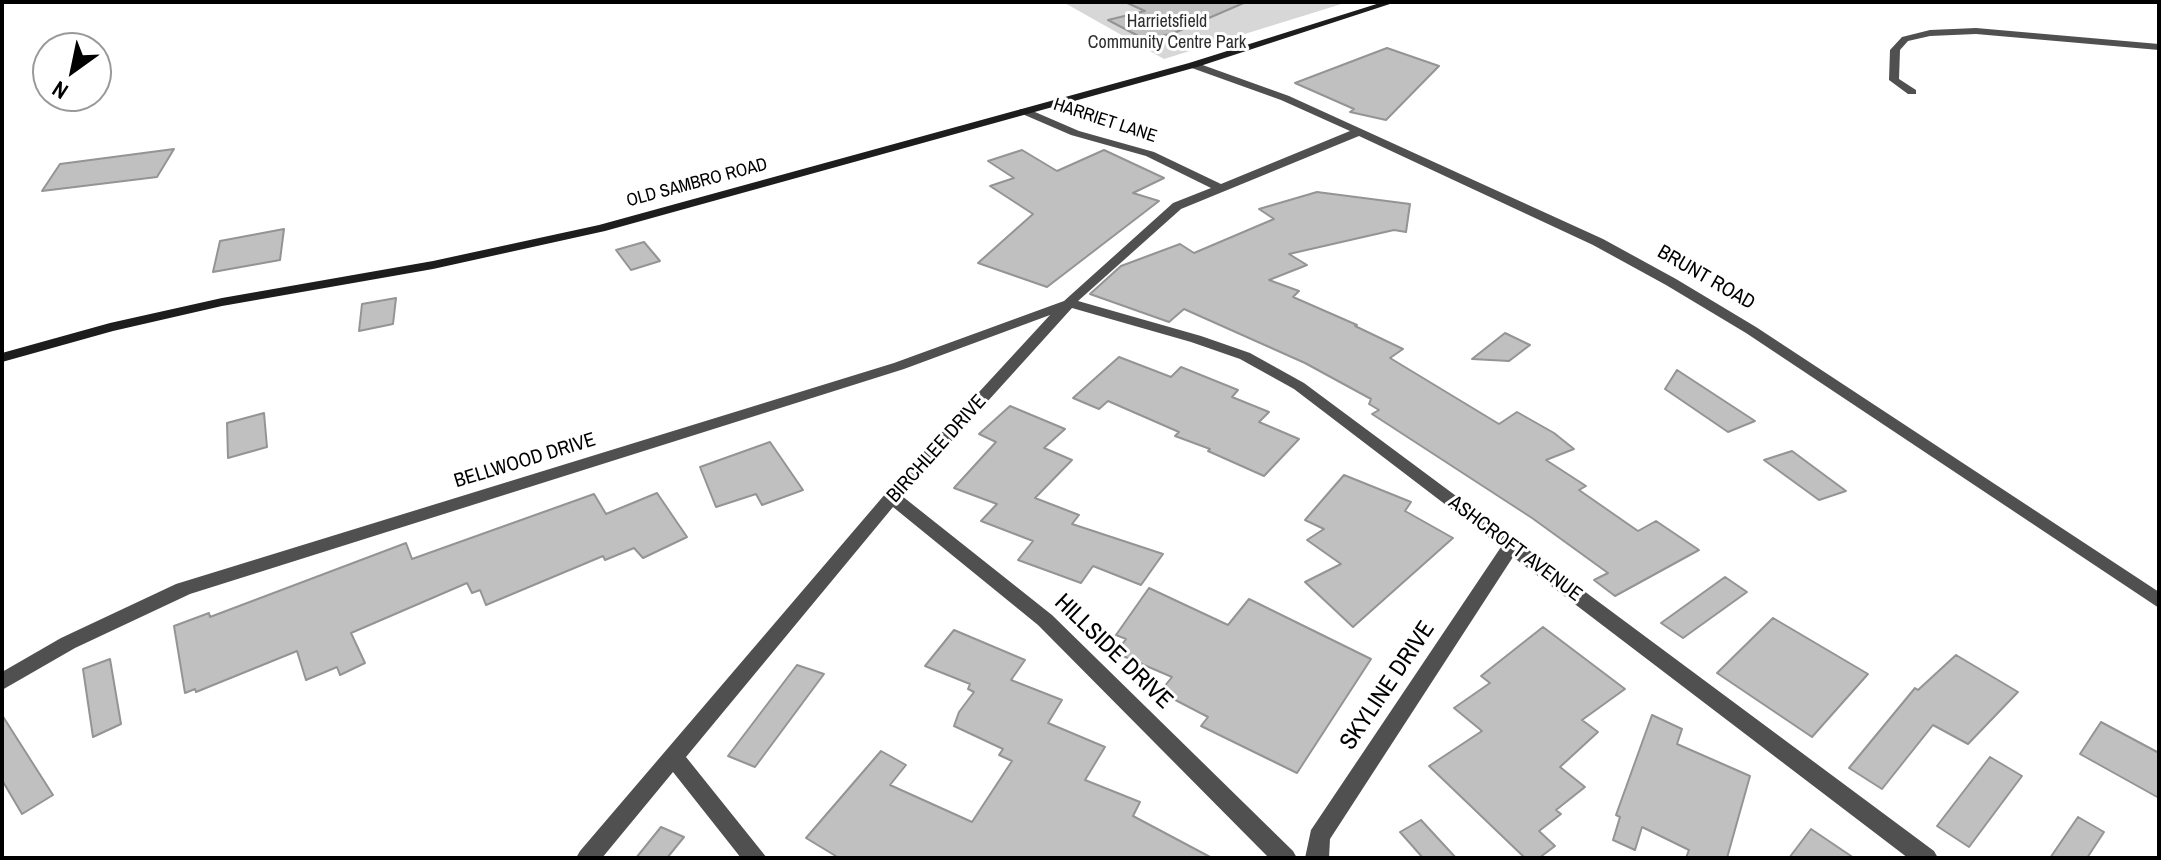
<!DOCTYPE html>
<style>
body{margin:0}
#map{position:relative;width:2161px;height:860px;overflow:hidden;background:#fff;font-family:"Archivo Narrow",sans-serif}
canvas{display:block}
.frame{position:absolute;inset:0;border:4px solid #000;pointer-events:none}
.north{position:absolute;left:32px;top:32px;width:80px;height:80px;box-sizing:border-box;background:#fff;border:2px solid #999;border-radius:50%;rotate:213deg;font-size:22px;font-weight:700;line-height:32px;text-align:center;color:#000}
.north::after{content:'';display:block;margin:auto;width:28px;height:36px;background:#000;clip-path:polygon(50% 0,100% 100%,50% 72%,0 100%)}
</style>
<div id="map">
<canvas width="2161" height="860"></canvas>
<div class="frame"></div>
<div class="north">N</div>
</div>
<script>
const ctx = document.querySelector('canvas').getContext('2d');
ctx.lineJoin = 'round';
function paint(path, color) {
  ctx.fillStyle = color;
  ctx.fill(path, 'evenodd');
}
function shape(rows) {
  const path = new Path2D();
  for (const r of rows) {
    path.moveTo(r[0], r[1]);
    for (let i = 2; i < r.length; i += 2) path.lineTo(r[i], r[i + 1]);
  }
  return path;
}
function trace(path, color, width, dash) {
  ctx.strokeStyle = color;
  ctx.lineWidth = width;
  ctx.lineCap = dash ? 'butt' : 'round';
  ctx.setLineDash(dash || []);
  ctx.stroke(path);
}
function drawText(font, color, halo, rows, align = 'center') {
  ctx.font = font + ' "Archivo Narrow",sans-serif';
  ctx.lineWidth = 6;
  ctx.setLineDash([]);
  ctx.textBaseline = 'middle';
  ctx.strokeStyle = halo;
  ctx.fillStyle = color;
  for (const [text, x, y, turn = 0] of rows) {
    ctx.save();
    ctx.translate(x, y);
    ctx.rotate((+turn || 0) * Math.PI / 180);
    ctx.textAlign = isNaN(turn) ? turn : align;
    if (halo) ctx.strokeText(text, 0, 0);
    ctx.fillText(text, 0, 0);
    ctx.restore();
  }
}
const green = shape([
 [1063,2,1348,2,1164,59]
]);
const building = shape([
 [1125,2,1246,2,1174,33,1146,40,1108,20,1145,11,1125,2],
 [1387,48,1439,66,1386,120,1350,112,1354,109,1295,83,1387,48],
 [174,149,157,177,42,191,60,164,174,149],
 [1022,150,1057,171,1104,150,1164,178,1133,193,1159,201,1047,287,978,263,1033,214,990,186,1014,178,988,161,1022,150],
 [1317,192,1410,204,1406,232,1394,230,1289,254,1307,265,1269,280,1299,291,1293,297,1357,325,1355,326,1403,349,1390,358,1499,424,1517,412,1554,433,1574,449,1546,460,1586,486,1579,490,1638,531,1656,521,1699,550,1615,596,1594,580,1608,573,1532,518,1372,414,1379,410,1369,404,1371,399,1305,363,1184,309,1169,322,1090,294,1121,266,1180,244,1194,253,1274,219,1259,209,1317,192],
 [284,229,280,260,213,272,220,241,284,229],
 [644,242,660,261,631,270,616,250,644,242],
 [396,298,393,324,359,331,362,304,396,298],
 [1505,333,1530,345,1509,361,1472,359,1505,333],
 [1119,357,1171,377,1181,367,1238,390,1232,397,1269,412,1259,422,1299,439,1264,476,1208,451,1210,449,1175,436,1179,432,1108,401,1099,409,1073,398,1119,357],
 [1677,370,1755,421,1728,432,1665,389,1677,370],
 [1010,406,1065,429,1044,448,1072,460,1035,498,1079,515,1072,524,1163,554,1141,585,1093,566,1081,583,1018,560,1033,541,981,521,997,504,954,488,996,442,979,434,1010,406],
 [264,413,267,447,228,458,227,423,264,413],
 [770,442,803,490,762,505,756,494,716,507,700,467,770,442],
 [1792,451,1846,491,1819,500,1764,460,1792,451],
 [1344,475,1411,502,1405,511,1453,538,1353,627,1305,582,1341,564,1307,540,1324,529,1305,520,1344,475],
 [657,493,687,537,643,558,634,548,605,560,603,556,486,605,480,590,472,593,467,583,351,633,365,663,340,675,337,667,306,680,297,651,196,692,195,689,185,693,174,626,209,613,210,617,406,543,412,559,594,494,606,514,657,493],
 [1725,577,1747,592,1683,638,1661,623,1725,577],
 [1149,588,1228,625,1249,599,1371,659,1297,773,1201,726,1208,717,1160,692,1172,677,1116,653,1126,639,1116,635,1149,588],
 [1773,618,1868,674,1812,737,1717,673,1773,618],
 [1543,627,1625,689,1582,720,1598,732,1560,767,1585,787,1556,810,1561,814,1539,831,1555,846,1539,858,1525,858,1429,766,1482,731,1454,708,1490,683,1481,676,1543,627],
 [954,630,1025,660,1011,680,1062,700,1048,723,1105,747,1085,780,1140,802,1133,816,1212,858,839,858,806,838,881,751,906,765,890,785,972,822,1012,761,999,755,1003,749,954,726,959,712,974,692,968,689,970,684,925,666,954,630],
 [1956,655,2018,692,1968,744,1933,725,1882,789,1849,768,1915,688,1918,690,1956,655],
 [110,659,121,724,93,737,83,669,110,659],
 [797,665,824,674,755,767,728,756,797,665],
 [2,715,53,795,22,814,2,780,2,715],
 [1652,715,1682,729,1677,744,1750,776,1727,858,1686,858,1689,850,1642,827,1635,850,1613,840,1620,817,1616,815,1652,715],
 [2101,722,2159,753,2159,798,2080,754,2101,722],
 [1990,757,2022,776,1969,847,1937,826,1990,757],
 [2078,817,2104,832,2087,858,2050,858,2078,817],
 [1421,820,1456,858,1423,858,1400,832,1421,820],
 [661,827,684,837,667,858,636,858,661,827],
 [1811,829,1854,858,1789,858,1811,829]
]);
const minor = shape([
 [1976,28,2159,44,2159,50,1976,34,1930,36,1908,41,1900,50,1899,79,1916,90,1916,94,1908,94,1889,80,1890,50,1902,37,1930,30,1976,28],
 [1189,63,1197,63,1289,96,1603,239,1676,279,1756,327,2159,592,2159,608,1746,333,1666,285,1593,245,1359,136,1181,209,1078,301,1201,336,1250,353,1304,383,1934,851,1938,858,1908,858,1513,557,1330,839,1329,858,1305,858,1311,830,1501,547,1294,389,1240,359,1191,342,1072,308,902,496,1052,615,1293,851,1297,858,1269,858,1038,625,893,507,686,757,767,858,741,858,673,772,602,858,576,858,580,851,886,493,1050,315,904,369,190,594,75,648,2,690,2,672,61,638,176,584,894,363,1064,301,1173,203,1211,188,1146,156,1071,135,1020,113,1020,109,1028,109,1079,131,1154,152,1221,184,1350,131,1281,100,1189,67,1189,63]
]);
const secondary = shape([
 [1383,2,1396,2,1197,67,605,231,433,269,222,306,113,331,2,362,2,353,110,323,222,298,433,261,599,225,1189,63,1383,2]
]);
const farParknames = [
 ["Harrietsfield",1167,22],
 ["Community Centre Park",1167,43]
];
const farStreetnames = [
 ["HARRIET LANE",1105,121,18],
 ["OLD SAMBRO ROAD",697,183,-15]
];
const streetNames = [
 ["BRUNT ROAD",1706,278,30],
 ["BIRCHLEE DRIVE",937,449,-48],
 ["BELLWOOD DRIVE",525,461,-17],
 ["ASHCROFT AVENUE",1515,549,37]
];
const nearStreetnames = [
 ["HILLSIDE DRIVE",1113,652,44],
 ["SKYLINE DRIVE",1388,686,-56]
];
paint(green, '#d7d7d7');
paint(building, '#c0c0c0');
trace(building, '#949494', 2);
paint(minor, '#505050');
paint(secondary, '#1d1d1d');
drawText('18px', '#2e2e2e', '#fff', farParknames);
drawText('18px', '#000', '#fff', farStreetnames);
drawText('20px', '#000', '#fff', streetNames);
drawText('24px', '#000', '#fff', nearStreetnames);
</script>
